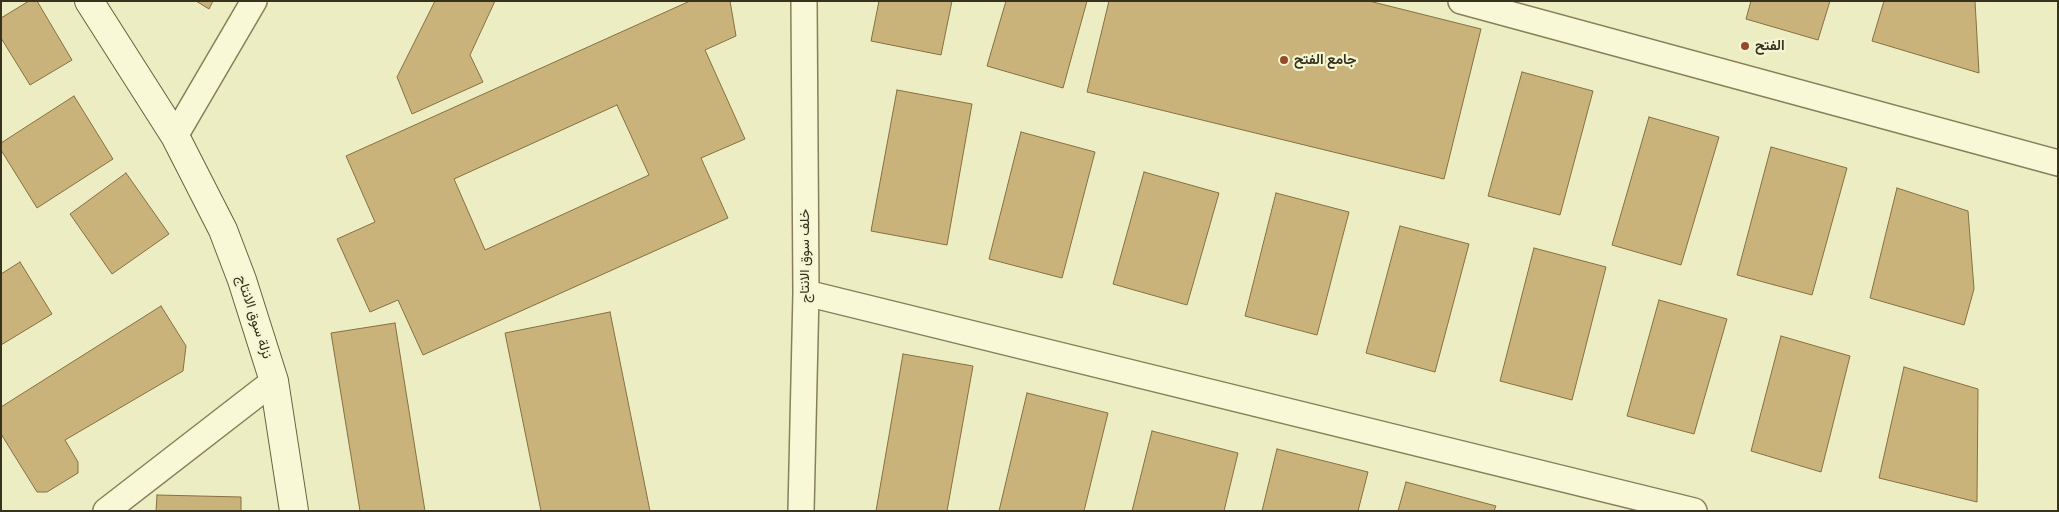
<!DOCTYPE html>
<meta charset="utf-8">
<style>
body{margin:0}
#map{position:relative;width:2059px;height:512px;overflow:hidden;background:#ededc3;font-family:Merriweather,serif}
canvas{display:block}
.frame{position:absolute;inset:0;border:2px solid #37321e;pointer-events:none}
</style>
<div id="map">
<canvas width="2059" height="512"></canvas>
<div class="frame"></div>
</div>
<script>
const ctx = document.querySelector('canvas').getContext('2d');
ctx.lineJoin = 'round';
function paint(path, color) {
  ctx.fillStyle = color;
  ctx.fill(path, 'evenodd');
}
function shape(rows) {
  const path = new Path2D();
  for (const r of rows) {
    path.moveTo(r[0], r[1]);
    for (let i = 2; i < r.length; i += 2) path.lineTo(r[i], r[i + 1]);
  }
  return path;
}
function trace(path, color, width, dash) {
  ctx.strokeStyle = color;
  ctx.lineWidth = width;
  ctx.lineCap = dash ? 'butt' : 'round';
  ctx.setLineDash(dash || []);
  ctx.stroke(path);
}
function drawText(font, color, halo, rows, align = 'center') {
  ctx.font = font + ' Merriweather,Vazirmatn,serif';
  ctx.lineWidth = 4.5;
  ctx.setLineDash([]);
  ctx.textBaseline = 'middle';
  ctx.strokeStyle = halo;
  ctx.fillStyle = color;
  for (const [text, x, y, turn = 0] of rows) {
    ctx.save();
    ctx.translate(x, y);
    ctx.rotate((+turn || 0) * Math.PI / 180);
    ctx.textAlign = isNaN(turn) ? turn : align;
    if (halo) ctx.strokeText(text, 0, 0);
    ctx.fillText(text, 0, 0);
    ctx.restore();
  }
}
const building = shape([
 [29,1,37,1,72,60,30,85,1,38,1,18,29,1],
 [196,1,213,1,209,9,196,1],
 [435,1,495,1,470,55,483,82,412,114,397,77,435,1],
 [690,1,730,1,736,36,705,50,745,139,701,158,728,218,423,355,398,300,370,312,337,239,375,222,346,156,690,1],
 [617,105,649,175,485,250,454,179,617,105],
 [879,1,952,1,941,55,871,41,879,1],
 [1006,1,1087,1,1063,88,987,66,1006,1],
 [1109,1,1369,1,1481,29,1444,179,1087,92,1109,1],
 [1751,1,1830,1,1818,40,1746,19,1751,1],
 [1884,1,1975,1,1979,73,1872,41,1884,1],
 [1522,72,1593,91,1560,215,1488,196,1522,72],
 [897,90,972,104,947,245,871,231,897,90],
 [74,96,113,159,37,208,1,150,1,143,74,96],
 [1649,117,1719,137,1681,265,1612,245,1649,117],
 [1021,132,1095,152,1062,278,989,259,1021,132],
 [1771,147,1847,168,1812,295,1737,275,1771,147],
 [1144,172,1219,193,1187,305,1113,284,1144,172],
 [126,173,169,234,112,274,70,214,126,173],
 [1897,188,1968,211,1974,289,1964,325,1870,298,1897,188],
 [1276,193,1349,212,1317,335,1245,316,1276,193],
 [1400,226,1469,244,1435,372,1366,353,1400,226],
 [1534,248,1606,267,1572,400,1500,381,1534,248],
 [20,262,52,314,1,345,1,274,20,262],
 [1659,300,1727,319,1694,434,1627,416,1659,300],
 [161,306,186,346,183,371,65,440,78,462,78,473,47,492,37,492,1,434,1,407,161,306],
 [610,312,650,511,541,511,505,333,610,312],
 [395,323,425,511,360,511,331,333,395,323],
 [1781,336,1850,356,1821,472,1751,451,1781,336],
 [903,354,973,366,947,511,876,511,903,354],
 [1904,367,1978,389,1977,502,1879,478,1904,367],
 [1027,393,1108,413,1084,511,999,511,1027,393],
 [1152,431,1238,453,1224,511,1132,511,1152,431],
 [1277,449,1368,472,1358,511,1262,511,1277,449],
 [1406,482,1496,506,1494,511,1398,511,1406,482],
 [157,495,241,497,241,511,156,511,157,495]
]);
const street = shape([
 [1461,1,2058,163],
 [175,136,254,1],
 [806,293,1694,511],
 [106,511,274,381],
 [801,511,806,293,804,1]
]);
const secondary = shape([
 [89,1,175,136,223,230,242,280,274,381,294,511]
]);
const markers = [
 [1745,46,5,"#954a2b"],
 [1284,60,5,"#954a2b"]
];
const poiNames = [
 ["الفتح",1755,46],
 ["جامع الفتح",1294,60]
];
const streetNames = [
 ["خلف سوق الانتاج",805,256,-90],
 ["نزلة سوق الانتاج",254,317,72]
];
paint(building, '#cab37a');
trace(building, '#867041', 1);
trace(street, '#877f5a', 28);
trace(secondary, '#69603d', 30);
trace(street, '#f8f8d6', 25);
trace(secondary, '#f8f8d6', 28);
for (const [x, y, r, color] of markers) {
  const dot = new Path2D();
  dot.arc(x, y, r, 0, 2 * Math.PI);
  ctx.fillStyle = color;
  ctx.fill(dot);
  trace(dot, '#f4f5d2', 2);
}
drawText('bold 14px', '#37321e', '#f4f5d2', poiNames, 'left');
drawText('14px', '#37321e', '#f4f5d2', streetNames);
</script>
